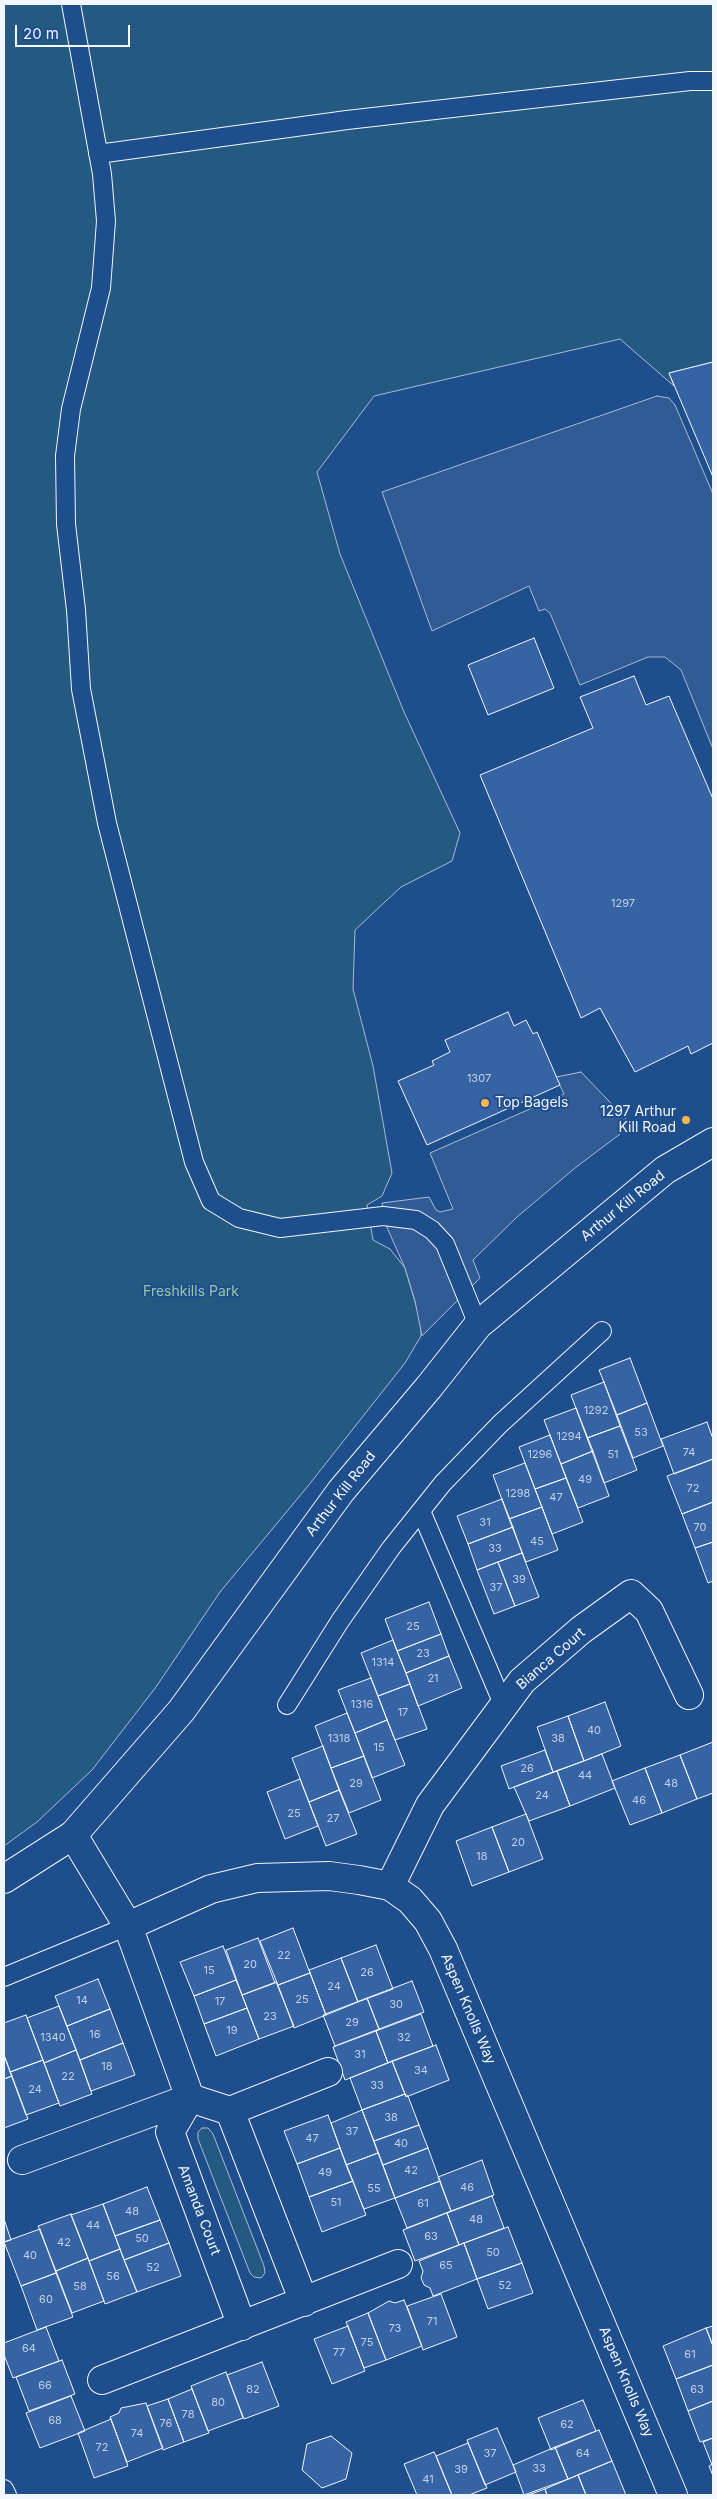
<!DOCTYPE html>
<style>
body{margin:0}
#map{position:relative;width:717px;height:2499px;overflow:hidden;background:#1f4e8c;font-family:Inter,sans-serif}
canvas{display:block}
.frame{position:absolute;inset:0;border:5px solid #f2f6ff;pointer-events:none}
.scale{position:absolute;left:15px;top:25px;width:115px;height:22px;box-sizing:border-box;border:2px solid #f2f6ff;border-top:0;padding-left:6px;font-size:15px;line-height:18px;white-space:nowrap;color:#f2f6ff;-webkit-text-stroke:4px #1f4e8c;paint-order:stroke}
</style>
<div id="map">
<canvas width="717" height="2499"></canvas>
<div class="frame"></div>
<div class="scale">20 m</div>
</div>
<script>
const ctx = document.querySelector('canvas').getContext('2d');
ctx.lineJoin = 'round';
function paint(path, color) {
  ctx.fillStyle = color;
  ctx.fill(path, 'evenodd');
}
function shape(rows) {
  const path = new Path2D();
  for (const r of rows) {
    path.moveTo(r[0], r[1]);
    for (let i = 2; i < r.length; i += 2) path.lineTo(r[i], r[i + 1]);
  }
  return path;
}
function trace(path, color, width, dash) {
  ctx.strokeStyle = color;
  ctx.lineWidth = width;
  ctx.lineCap = dash ? 'butt' : 'round';
  ctx.setLineDash(dash || []);
  ctx.stroke(path);
}
function drawText(font, color, halo, rows, align = 'center') {
  ctx.font = font + ' Inter,sans-serif';
  ctx.lineWidth = 4;
  ctx.setLineDash([]);
  ctx.textBaseline = 'middle';
  ctx.strokeStyle = halo;
  ctx.fillStyle = color;
  for (const [text, x, y, turn = 0] of rows) {
    ctx.save();
    ctx.translate(x, y);
    ctx.rotate((+turn || 0) * Math.PI / 180);
    ctx.textAlign = isNaN(turn) ? turn : align;
    if (halo) ctx.strokeText(text, 0, 0);
    ctx.fillText(text, 0, 0);
    ctx.restore();
  }
}
const green = shape([
 [4,4,713,4,713,362,669,373,674,386,620,339,374,396,317,472,340,554,404,712,460,833,452,861,401,887,355,930,353,989,373,1066,392,1173,382,1196,367,1205,373,1240,390,1249,405,1268,421,1322,421,1336,405,1363,308,1486,220,1592,156,1687,92,1770,37,1822,4,1846,4,4],
 [202,2128,208,2128,213,2134,264,2266,265,2273,261,2278,254,2277,250,2273,198,2139,198,2132,202,2128]
]);
const parking = shape([
 [657,396,669,398,675,405,713,494,713,749,681,670,665,657,648,657,580,685,550,613,545,609,539,611,529,586,432,631,382,492,657,396],
 [581,1072,632,1125,575,1168,517,1217,473,1260,480,1278,422,1336,415,1301,405,1268,385,1223,382,1203,429,1197,436,1210,440,1212,453,1209,430,1153,564,1094,556,1077,581,1072]
]);
const building = shape([
 [713,362,713,477,669,373,713,362],
 [534,638,554,688,488,715,468,665,534,638],
 [634,676,646,705,669,696,713,799,713,1043,691,1054,688,1046,635,1072,600,1008,581,1018,480,775,593,728,580,697,634,676],
 [508,1012,514,1026,526,1020,533,1034,537,1032,560,1085,427,1145,398,1081,434,1065,432,1061,450,1052,445,1040,508,1012],
 [630,1358,647,1403,617,1415,599,1370,630,1358],
 [604,1382,620,1426,587,1438,571,1395,604,1382],
 [647,1403,663,1446,633,1458,617,1415,647,1403],
 [576,1408,593,1451,561,1464,544,1420,576,1408],
 [707,1422,713,1439,713,1459,674,1474,661,1439,707,1422],
 [620,1426,637,1470,604,1483,587,1438,620,1426],
 [550,1435,566,1478,535,1489,519,1447,550,1435],
 [593,1451,609,1496,578,1508,561,1464,593,1451],
 [713,1459,713,1502,682,1514,667,1476,713,1459],
 [525,1463,542,1507,509,1519,493,1475,525,1463],
 [566,1478,583,1522,552,1534,535,1489,566,1478],
 [502,1499,513,1527,468,1544,457,1516,502,1499],
 [713,1502,713,1542,695,1548,682,1514,713,1502],
 [542,1507,558,1550,526,1562,509,1519,542,1507],
 [513,1527,522,1553,477,1570,468,1544,513,1527],
 [713,1542,713,1581,708,1583,695,1548,713,1542],
 [522,1553,539,1597,515,1606,498,1562,522,1553],
 [498,1562,515,1606,494,1614,477,1570,498,1562],
 [429,1602,441,1634,397,1651,385,1619,429,1602],
 [441,1634,449,1656,406,1673,397,1651,441,1634],
 [393,1640,410,1684,378,1696,361,1653,393,1640],
 [449,1656,462,1688,418,1706,406,1673,449,1656],
 [371,1678,387,1720,355,1733,338,1690,371,1678],
 [410,1684,427,1729,395,1740,378,1696,410,1684],
 [605,1702,621,1746,584,1761,568,1716,605,1702],
 [347,1713,364,1756,331,1768,315,1726,347,1713],
 [568,1716,584,1761,553,1772,537,1727,568,1716],
 [387,1720,405,1765,372,1778,355,1733,387,1720],
 [713,1742,713,1793,697,1799,680,1755,713,1742],
 [323,1746,339,1790,309,1802,292,1758,323,1746],
 [545,1750,553,1772,509,1789,501,1766,545,1750],
 [602,1754,615,1788,570,1806,557,1771,602,1754],
 [680,1755,697,1799,662,1813,645,1768,680,1755],
 [364,1756,381,1800,349,1813,331,1768,364,1756],
 [645,1768,662,1813,630,1825,612,1781,645,1768],
 [557,1771,570,1806,529,1821,514,1787,557,1771],
 [300,1779,318,1826,285,1839,267,1792,300,1779],
 [339,1790,357,1834,326,1846,309,1802,339,1790],
 [526,1814,543,1859,509,1872,492,1827,526,1814],
 [492,1827,509,1872,472,1886,456,1841,492,1827],
 [293,1928,310,1973,278,1985,260,1941,293,1928],
 [258,1938,275,1983,242,1995,226,1950,258,1938],
 [376,1945,393,1989,358,2002,341,1958,376,1945],
 [223,1946,236,1980,194,1996,180,1962,223,1946],
 [341,1958,358,2002,326,2015,309,1970,341,1958],
 [310,1973,326,2015,294,2028,278,1985,310,1973],
 [98,1979,110,2009,67,2026,55,1996,98,1979],
 [236,1980,247,2008,204,2024,194,1996,236,1980],
 [412,1981,424,2012,379,2029,367,1998,412,1981],
 [276,1982,294,2026,259,2039,242,1995,276,1982],
 [367,1998,379,2029,335,2046,323,2015,367,1998],
 [59,2006,76,2050,44,2063,27,2018,59,2006],
 [247,2008,259,2039,216,2056,204,2024,247,2008],
 [110,2009,123,2043,80,2060,67,2026,110,2009],
 [421,2014,433,2046,388,2063,376,2031,421,2014],
 [26,2015,43,2060,10,2072,4,2055,4,2023,26,2015],
 [376,2031,388,2063,345,2080,333,2047,376,2031],
 [123,2043,135,2075,91,2091,80,2060,123,2043],
 [436,2045,449,2080,406,2097,392,2061,436,2045],
 [76,2050,92,2094,60,2106,44,2063,76,2050],
 [4,2055,12,2076,4,2079,4,2055],
 [43,2060,59,2103,26,2115,10,2072,43,2060],
 [392,2061,405,2094,362,2110,350,2078,392,2061],
 [12,2076,28,2119,4,2128,4,2079,12,2076],
 [405,2094,408,2096,419,2125,374,2141,362,2110,405,2094],
 [362,2110,378,2153,346,2165,331,2123,362,2110],
 [328,2115,340,2148,297,2164,284,2131,328,2115],
 [419,2125,428,2148,383,2165,374,2141,419,2125],
 [340,2148,353,2181,309,2197,297,2164,340,2148],
 [428,2148,440,2181,395,2198,383,2165,428,2148],
 [378,2153,395,2198,364,2209,346,2165,378,2153],
 [482,2160,494,2195,451,2211,438,2177,482,2160],
 [353,2181,366,2215,322,2232,309,2197,353,2181],
 [440,2181,451,2211,407,2228,395,2198,440,2181],
 [147,2187,160,2220,115,2236,103,2204,147,2187],
 [492,2196,504,2228,459,2245,447,2213,492,2196],
 [103,2204,120,2249,89,2261,71,2215,103,2204],
 [447,2213,459,2245,415,2261,403,2230,447,2213],
 [71,2214,88,2258,56,2271,38,2226,71,2214],
 [4,2219,11,2240,4,2242,4,2219],
 [160,2220,169,2243,124,2260,115,2236,160,2220],
 [508,2227,522,2263,477,2279,464,2243,508,2227],
 [40,2229,56,2273,21,2286,4,2242,40,2229],
 [169,2243,181,2276,137,2292,124,2260,169,2243],
 [464,2243,477,2279,433,2296,430,2288,424,2285,421,2278,423,2271,419,2261,464,2243],
 [120,2249,137,2292,105,2304,89,2261,120,2249],
 [88,2258,104,2301,72,2313,56,2271,88,2258],
 [522,2263,533,2293,488,2309,477,2279,522,2263],
 [56,2273,73,2317,37,2330,21,2286,56,2273],
 [441,2294,457,2337,423,2350,407,2306,441,2294],
 [404,2300,422,2346,386,2360,368,2313,389,2301,395,2303,404,2300],
 [368,2313,386,2360,364,2368,346,2322,368,2313],
 [348,2326,365,2371,332,2384,314,2339,348,2326],
 [713,2326,713,2346,706,2328,713,2326],
 [46,2327,59,2361,13,2378,4,2355,4,2343,46,2327],
 [706,2328,713,2346,713,2365,676,2379,663,2346,706,2328],
 [62,2360,75,2394,29,2411,16,2377,62,2360],
 [262,2362,279,2406,244,2419,227,2375,262,2362],
 [713,2365,713,2401,688,2411,676,2379,713,2365],
 [226,2372,243,2418,208,2431,191,2386,226,2372],
 [192,2389,209,2433,184,2442,168,2399,192,2389],
 [71,2396,85,2431,40,2448,26,2413,71,2396],
 [168,2399,184,2442,163,2450,147,2406,168,2399],
 [583,2400,596,2431,551,2450,538,2418,583,2400],
 [713,2401,713,2438,700,2442,688,2411,713,2401],
 [146,2403,163,2448,127,2462,110,2417,119,2413,121,2408,146,2403],
 [111,2419,128,2466,94,2478,78,2433,111,2419],
 [497,2428,516,2472,485,2485,467,2440,497,2428],
 [599,2430,612,2461,568,2479,555,2447,599,2430],
 [331,2436,352,2453,346,2479,322,2488,302,2470,307,2444,331,2436],
 [713,2438,713,2464,712,2465,703,2442,713,2438],
 [468,2443,487,2488,469,2495,452,2495,436,2456,468,2443],
 [555,2447,568,2479,524,2495,513,2465,555,2447],
 [434,2452,436,2456,452,2495,417,2495,404,2464,434,2452],
 [612,2461,626,2495,586,2495,578,2475,612,2461],
 [713,2464,713,2476,709,2466,713,2464],
 [578,2475,586,2495,547,2495,545,2489,578,2475],
 [545,2489,547,2495,528,2495,545,2489]
]);
const lane = shape([
 [71,4,102,174,106,221,101,288,71,409,65,456,66,524,76,610,81,689,107,823,194,1162,211,1201,239,1218,280,1228,383,1216,416,1220,432,1230,445,1244,478,1325],
 [98,154,347,120,690,81,713,81],
 [421,1511,503,1704],
 [287,1705,340,1621,391,1548,443,1483,500,1424,602,1331],
 [4,1977,128,1926],
 [4,2489,7,2495]
]);
const street = shape([
 [73,1835,128,1926,190,2098],
 [390,1886,430,1805,522,1681,581,1630,631,1594,649,1611,689,1695],
 [128,1926,211,1889,257,1878,329,1876,359,1880,390,1886,410,1900,428,1921,443,1949,673,2495],
 [190,2098,170,2132,242,2326],
 [230,2111,328,2072],
 [22,2160,190,2098,230,2111,304,2302],
 [102,2380,398,2264]
]);
const secondary = shape([
 [4,1879,73,1835,181,1711,341,1491,429,1387,478,1325,665,1170,713,1142]
]);
const markers = [
 [485,1103,5,"#ffb74d"],
 [686,1120,5,"#ffb74d"]
];
const numberNames = [
 ["1297",623,904],
 ["1307",479,1079],
 ["1292",596,1411],
 ["53",641,1433],
 ["1294",569,1437],
 ["74",689,1453],
 ["1296",540,1455],
 ["51",613,1455],
 ["49",585,1480],
 ["72",693,1489],
 ["1298",518,1494],
 ["47",556,1498],
 ["31",485,1523],
 ["70",700,1528],
 ["45",537,1542],
 ["33",495,1549],
 ["39",519,1580],
 ["37",496,1588],
 ["25",413,1627],
 ["23",423,1654],
 ["1314",383,1663],
 ["21",433,1679],
 ["1316",362,1705],
 ["17",403,1713],
 ["40",594,1731],
 ["1318",339,1739],
 ["38",558,1739],
 ["15",379,1748],
 ["26",527,1769],
 ["44",585,1776],
 ["29",356,1784],
 ["48",671,1784],
 ["24",542,1796],
 ["46",639,1801],
 ["25",294,1814],
 ["27",333,1819],
 ["20",518,1843],
 ["18",482,1857],
 ["22",284,1956],
 ["20",250,1965],
 ["15",209,1971],
 ["26",367,1973],
 ["24",334,1987],
 ["25",302,2000],
 ["14",82,2001],
 ["17",220,2002],
 ["30",396,2005],
 ["23",270,2017],
 ["29",352,2023],
 ["19",232,2031],
 ["16",95,2035],
 ["1340",53,2038],
 ["32",404,2038],
 ["31",360,2055],
 ["18",107,2067],
 ["34",421,2071],
 ["22",68,2077],
 ["33",377,2086],
 ["24",35,2090],
 ["38",391,2118],
 ["37",352,2132],
 ["47",312,2139],
 ["40",401,2144],
 ["42",411,2171],
 ["49",325,2173],
 ["46",467,2188],
 ["55",374,2189],
 ["51",336,2203],
 ["61",423,2204],
 ["48",132,2212],
 ["48",476,2220],
 ["44",93,2226],
 ["63",431,2237],
 ["50",142,2239],
 ["42",64,2243],
 ["50",493,2253],
 ["40",30,2256],
 ["65",446,2266],
 ["52",153,2268],
 ["56",113,2277],
 ["52",505,2286],
 ["58",80,2287],
 ["60",46,2300],
 ["71",432,2322],
 ["73",395,2329],
 ["75",367,2343],
 ["64",29,2349],
 ["77",339,2353],
 ["61",690,2355],
 ["66",45,2386],
 ["82",253,2390],
 ["63",697,2390],
 ["80",218,2403],
 ["78",188,2415],
 ["68",55,2421],
 ["76",166,2424],
 ["62",567,2425],
 ["74",137,2434],
 ["72",102,2448],
 ["37",490,2454],
 ["64",583,2454],
 ["33",539,2469],
 ["39",461,2470],
 ["41",428,2480]
];
const poiNames = [
 ["Top Bagels",495,1103],
 ["1297 Arthur",676,1112,"right"],
 ["Kill Road",676,1128,"right"]
];
const streetNames = [
 ["Arthur Kill Road",623,1206,-39],
 ["Arthur Kill Road",341,1494,-52],
 ["Bianca Court",551,1659,-41],
 ["Aspen Knolls Way",468,2009,67],
 ["Amanda Court",199,2210,69],
 ["Aspen Knolls Way",626,2382,67]
];
const parkNames = [
 ["Freshkills Park",191,1292]
];
paint(green, '#245a82');
trace(green, '#a8bbd7', 1);
paint(parking, '#305b95');
trace(parking, '#a8bbd7', 1);
paint(building, '#3563a3');
trace(building, '#f2f6ff', 1);
trace(lane, '#f2f6ff', 20);
trace(street, '#f2f6ff', 30);
trace(secondary, '#f2f6ff', 30);
trace(lane, '#1f4e8c', 18);
trace(street, '#1f4e8c', 28);
trace(secondary, '#1f4e8c', 28);
for (const [x, y, r, color] of markers) {
  const dot = new Path2D();
  dot.arc(x, y, r, 0, 2 * Math.PI);
  ctx.fillStyle = color;
  ctx.fill(dot);
  trace(dot, '#1f4e8c', 2);
}
drawText('11px', '#c3d1e8', null, numberNames);
drawText('14px', '#f2f6ff', '#1f4e8c', poiNames, 'left');
drawText('14px', '#f2f6ff', '#1f4e8c', streetNames);
drawText('14px', '#97c8a6', '#1f4e8c', parkNames);
</script>
